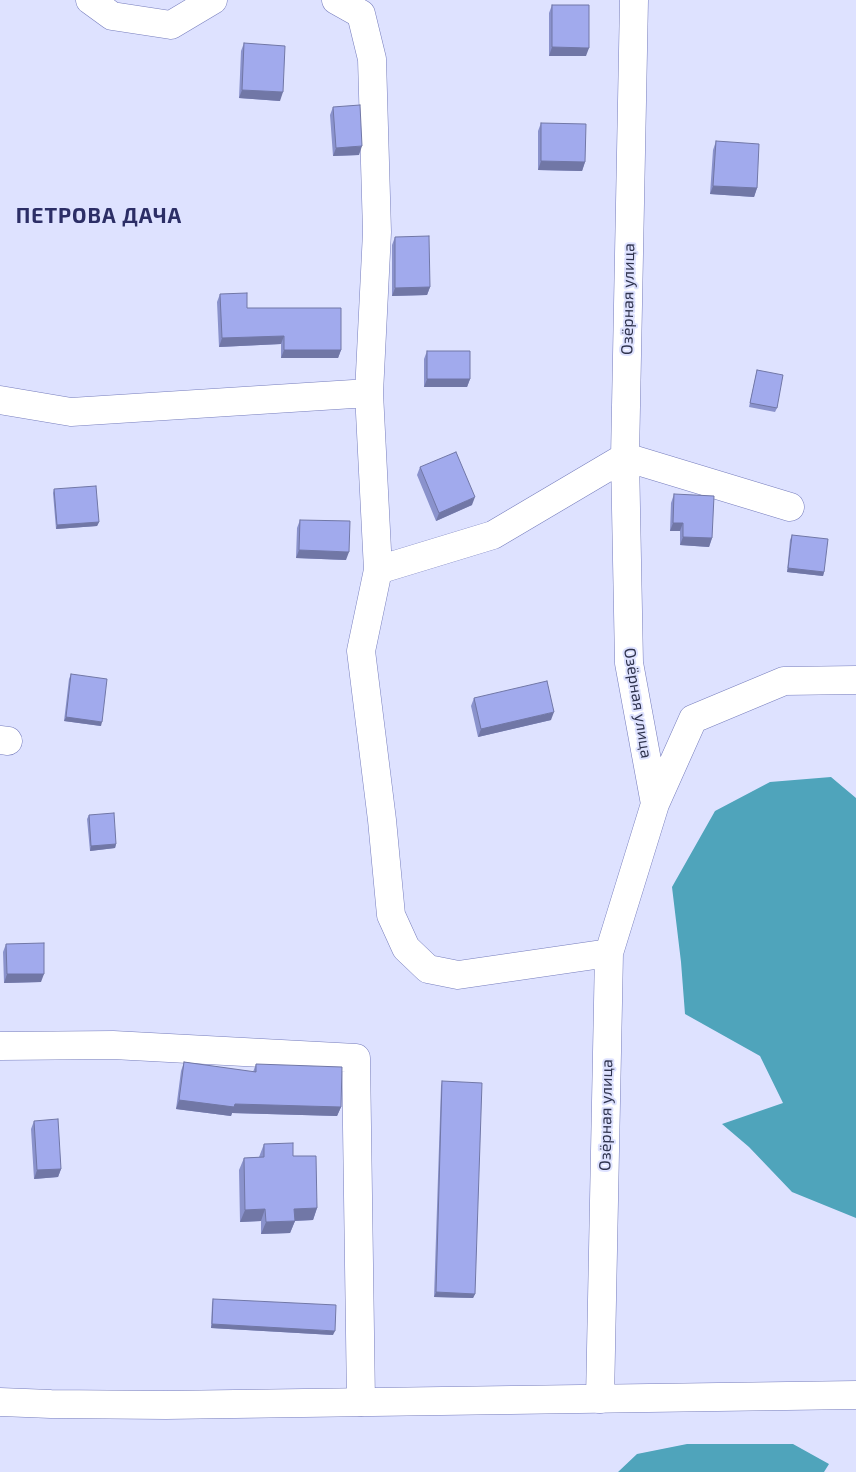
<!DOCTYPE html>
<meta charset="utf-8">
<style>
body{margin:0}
canvas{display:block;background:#dee2ff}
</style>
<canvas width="856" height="1472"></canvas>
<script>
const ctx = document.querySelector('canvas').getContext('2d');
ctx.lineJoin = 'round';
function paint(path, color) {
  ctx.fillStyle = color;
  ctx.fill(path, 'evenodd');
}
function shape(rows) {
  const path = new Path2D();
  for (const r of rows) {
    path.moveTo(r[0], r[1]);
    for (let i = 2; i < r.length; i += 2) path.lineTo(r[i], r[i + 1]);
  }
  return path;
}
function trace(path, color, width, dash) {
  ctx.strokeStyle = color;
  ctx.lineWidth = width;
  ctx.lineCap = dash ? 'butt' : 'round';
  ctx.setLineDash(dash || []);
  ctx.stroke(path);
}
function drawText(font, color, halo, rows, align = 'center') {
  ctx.font = font + ' "Exo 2",sans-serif';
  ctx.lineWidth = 4;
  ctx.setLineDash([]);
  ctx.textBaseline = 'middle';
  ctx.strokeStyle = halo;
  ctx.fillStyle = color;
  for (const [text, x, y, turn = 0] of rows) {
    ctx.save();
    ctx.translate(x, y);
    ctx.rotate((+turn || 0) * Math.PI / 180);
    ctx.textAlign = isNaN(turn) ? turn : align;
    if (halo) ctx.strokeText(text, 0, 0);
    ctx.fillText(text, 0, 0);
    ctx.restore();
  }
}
const water = shape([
 [831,777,856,798,856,1218,792,1192,749,1147,722,1124,783,1103,760,1056,685,1014,681,962,672,887,715,811,770,782],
 [687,1444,793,1444,829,1464,824,1472,618,1472,637,1454]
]);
const minor = shape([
 [90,0,112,16,171,25,213,0],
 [336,0,361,14,372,59,377,232,369,393,378,570,361,651,382,820,391,915,406,948,428,969,458,975,609,953],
 [0,400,71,412,369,393],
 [378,570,493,535,625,457,790,507],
 [0,740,8,741],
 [655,804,693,719,784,681,856,680],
 [0,1046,113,1045,356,1058,361,1402],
 [600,1399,609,953,655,804,629,663,625,457,634,0]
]);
const secondary = shape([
 [0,1402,51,1404,166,1405,856,1395]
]);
const wall = shape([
 [552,5,586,56,549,56,549,13],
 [244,43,280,101,239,98,241,51],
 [333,107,359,155,333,156,330,115],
 [541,123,585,162,582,171,538,170,538,131],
 [716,141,757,188,754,197,710,194,713,150],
 [395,237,430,287,427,295,392,296,392,245],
 [220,294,247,308,341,350,338,358,281,358,281,344,219,347,217,302],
 [427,351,470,379,467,387,424,387,424,359],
 [757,370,777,408,775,412,749,407],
 [420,467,472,505,436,521,417,475],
 [54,489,99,522,97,526,56,529,53,493],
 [674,494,712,538,709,547,680,545,680,531,670,531,671,503],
 [300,520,346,560,296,558,297,528],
 [792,535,824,572,823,576,787,572,790,540],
 [71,674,101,726,64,721,69,679],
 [474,698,551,720,478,737,471,706],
 [89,815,116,844,115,848,90,851,87,819],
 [6,944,41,982,4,983,3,952],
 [184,1062,253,1072,256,1064,341,1107,337,1116,232,1113,231,1116,176,1109,181,1071],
 [442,1081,475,1294,473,1298,434,1297,441,1086],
 [34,1121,61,1169,58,1177,34,1179,31,1129],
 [264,1144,293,1156,317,1208,313,1220,295,1221,290,1233,261,1234,261,1221,240,1222,239,1170,244,1158,259,1157],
 [213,1299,333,1335,211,1328,212,1303]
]);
const shadedWall = shape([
 [552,47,589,48,586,56,549,56],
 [242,90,283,92,280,101,239,98],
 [362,146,359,155,333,156,336,148],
 [541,161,585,162,582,171,538,170],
 [713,186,757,188,754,197,710,194],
 [430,287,427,295,392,296,395,288],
 [284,336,281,344,219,347,222,338],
 [284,350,341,350,338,358,281,358],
 [427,379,470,379,467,387,424,387],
 [475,497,472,505,436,521,439,513],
 [99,522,97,526,56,529,57,525],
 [673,523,683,523,680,531,670,531],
 [683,537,712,538,709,547,680,545],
 [299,550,349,552,346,560,296,558],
 [788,568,824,572,823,576,787,572],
 [554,712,551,720,478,737,481,729],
 [66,717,102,722,101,726,64,721],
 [116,844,115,848,90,851,91,846],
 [7,974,44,974,41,982,4,983],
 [179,1100,235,1104,341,1107,337,1116,232,1113,231,1116,176,1109],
 [61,1169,58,1177,34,1179,37,1170],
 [317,1208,313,1220,290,1221,294,1209],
 [265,1209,261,1221,240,1222,245,1210],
 [295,1221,290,1233,261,1234,266,1222],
 [436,1292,475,1294,473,1298,434,1297],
 [212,1324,335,1331,333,1335,211,1328]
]);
const building = shape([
 [552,5,589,5,589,48,552,47,552,5],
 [244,43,285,46,283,92,242,90,244,43],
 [360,105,362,146,336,148,333,107,360,105],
 [541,123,586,124,585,162,541,161,541,123],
 [716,141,759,144,757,188,713,186,716,141],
 [429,236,430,287,395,288,395,237,429,236],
 [247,293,247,308,341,308,341,350,284,350,284,336,222,338,220,294,247,293],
 [427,351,470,351,470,379,427,379,427,351],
 [757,370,783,375,777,408,750,403,757,370],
 [456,452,475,497,439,513,420,467,456,452],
 [96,486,99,522,57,525,54,489,96,486],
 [674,494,714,496,712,538,683,537,683,523,673,523,674,494],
 [300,520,350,521,349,552,299,550,300,520],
 [792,535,828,539,824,572,788,568,792,535],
 [71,674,107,679,102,722,66,717,71,674],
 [547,681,554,712,481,729,474,698,547,681],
 [114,813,116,844,91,846,89,815,114,813],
 [44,943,44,974,7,974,6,944,44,943],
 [184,1062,256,1072,256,1064,342,1067,341,1107,235,1104,234,1107,179,1100,184,1062],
 [442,1081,482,1083,475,1294,436,1292,442,1081],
 [58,1119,61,1169,37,1170,34,1121,58,1119],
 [293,1143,293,1156,316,1156,317,1208,294,1209,295,1221,266,1222,265,1209,245,1210,244,1158,264,1157,264,1144,293,1143],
 [213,1299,336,1305,335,1331,212,1324,213,1299]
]);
const streetNames = [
 ["Озёрная улица",628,299,-89],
 ["Озёрная улица",638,703,81],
 ["Озёрная улица",606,1115,-89]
];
const districtNames = [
 ["ПЕТРОВА ДАЧА",99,216]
];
paint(water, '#4fa4bb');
trace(minor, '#767dbd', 29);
trace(secondary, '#767dbd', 29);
trace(minor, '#fff', 28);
trace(secondary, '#fff', 28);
paint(wall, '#8a92cc');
paint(shadedWall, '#7177a6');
paint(building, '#a1aaed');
trace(building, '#7177a6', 1);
drawText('16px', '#2f334e', '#dee2ff', streetNames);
ctx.letterSpacing = '1px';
drawText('bold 21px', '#2c2e66', '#dee2ff', districtNames);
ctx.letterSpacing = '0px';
</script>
